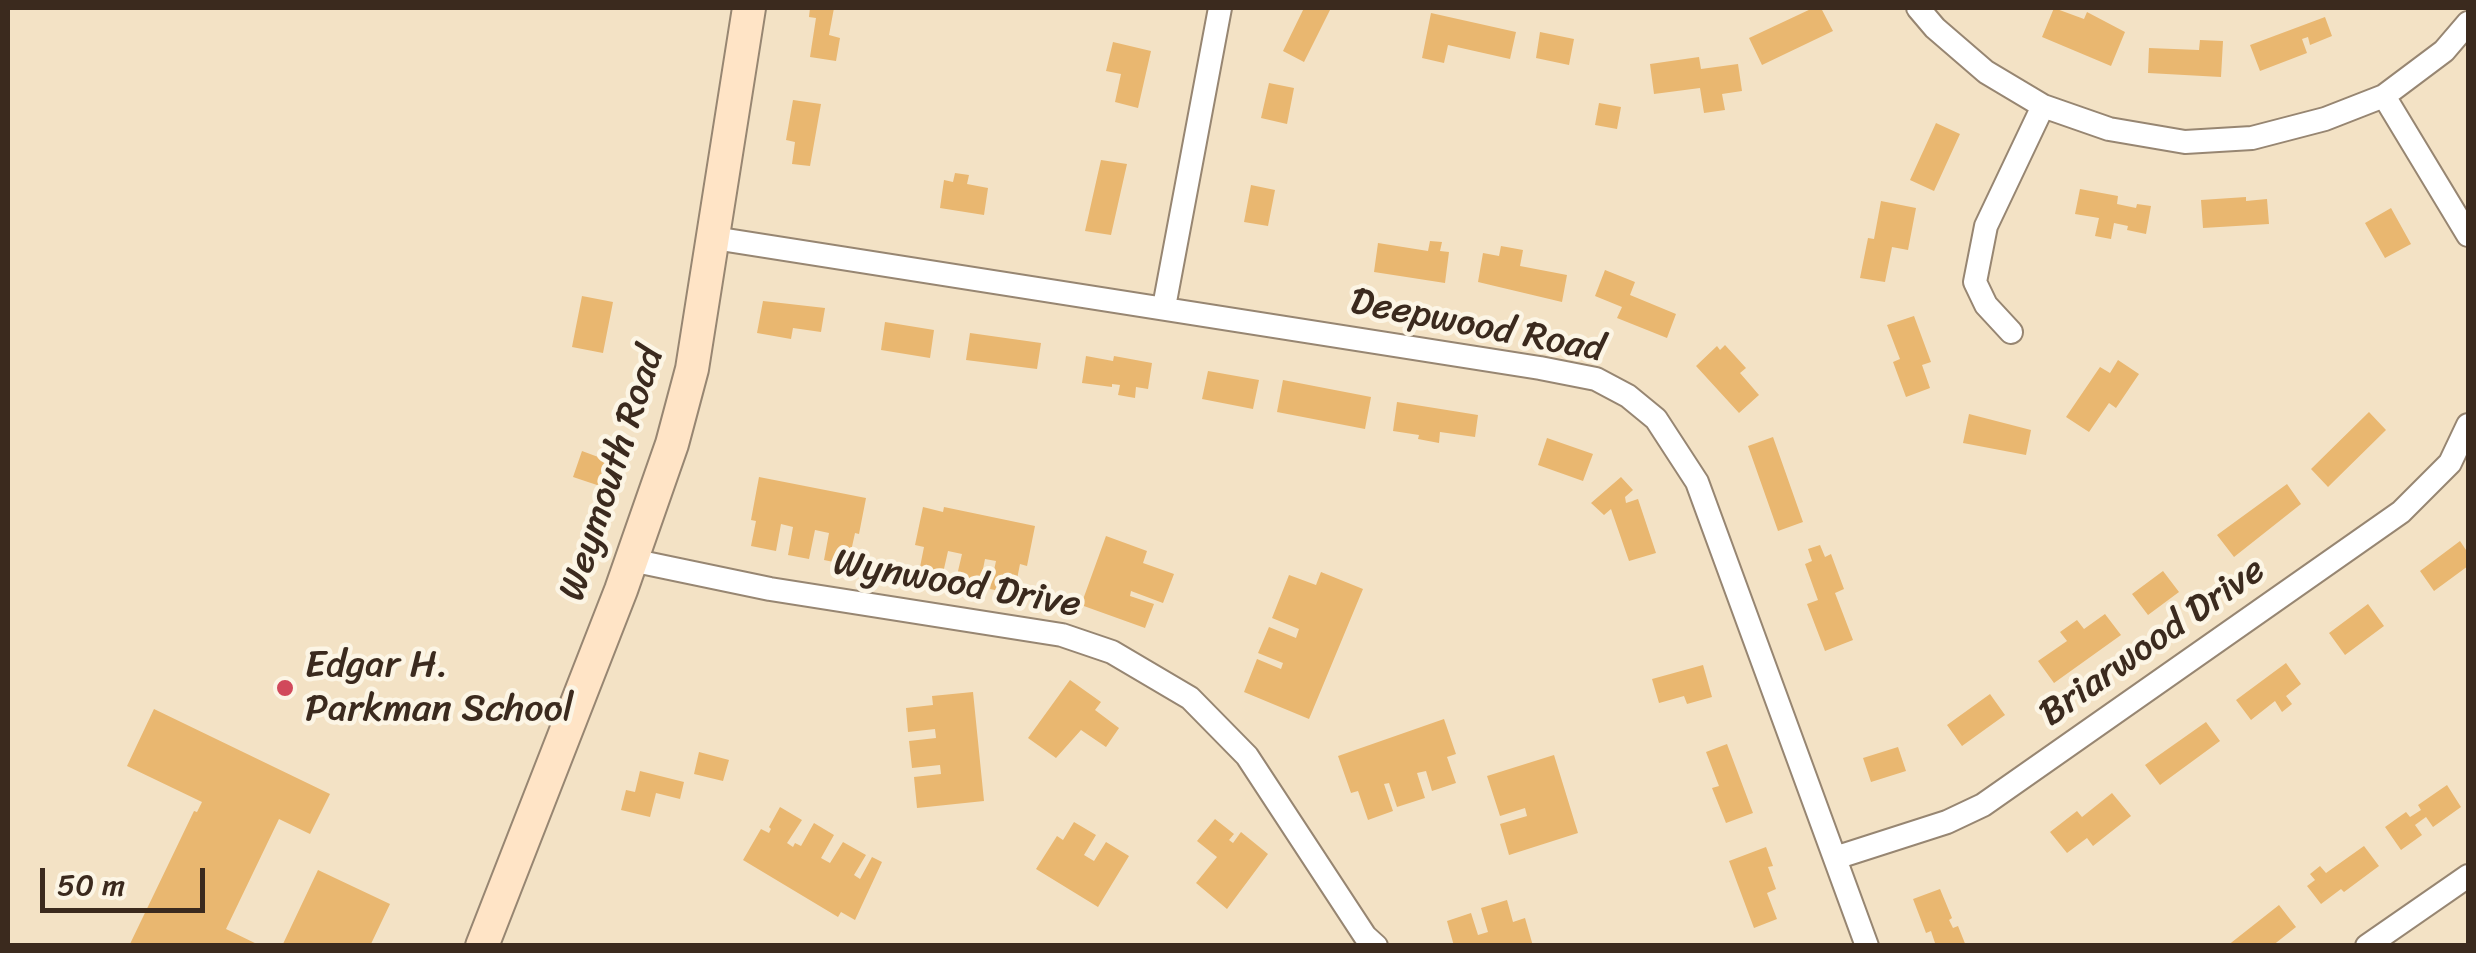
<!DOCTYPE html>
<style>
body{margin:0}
#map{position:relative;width:2476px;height:953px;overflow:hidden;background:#f3e2c5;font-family:Sriracha,sans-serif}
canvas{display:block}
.frame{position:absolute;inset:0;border:10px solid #3b2a1e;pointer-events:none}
.scale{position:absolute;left:40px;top:868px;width:165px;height:45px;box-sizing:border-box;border:5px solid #3b2a1e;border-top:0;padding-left:12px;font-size:30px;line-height:35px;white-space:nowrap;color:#3b2a1e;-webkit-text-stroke:8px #fcf5e5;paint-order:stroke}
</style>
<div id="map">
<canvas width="2476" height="953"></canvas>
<div class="frame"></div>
<div class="scale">50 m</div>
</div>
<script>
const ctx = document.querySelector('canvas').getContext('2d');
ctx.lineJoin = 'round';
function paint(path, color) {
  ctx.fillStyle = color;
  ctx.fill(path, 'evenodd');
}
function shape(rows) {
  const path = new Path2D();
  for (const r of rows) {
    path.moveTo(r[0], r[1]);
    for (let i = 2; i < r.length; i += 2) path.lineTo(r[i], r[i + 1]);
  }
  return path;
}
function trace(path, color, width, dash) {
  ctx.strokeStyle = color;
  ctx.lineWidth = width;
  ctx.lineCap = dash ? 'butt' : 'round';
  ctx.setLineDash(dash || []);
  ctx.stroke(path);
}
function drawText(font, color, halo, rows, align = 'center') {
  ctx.font = font + ' Sriracha,sans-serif';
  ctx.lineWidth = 9;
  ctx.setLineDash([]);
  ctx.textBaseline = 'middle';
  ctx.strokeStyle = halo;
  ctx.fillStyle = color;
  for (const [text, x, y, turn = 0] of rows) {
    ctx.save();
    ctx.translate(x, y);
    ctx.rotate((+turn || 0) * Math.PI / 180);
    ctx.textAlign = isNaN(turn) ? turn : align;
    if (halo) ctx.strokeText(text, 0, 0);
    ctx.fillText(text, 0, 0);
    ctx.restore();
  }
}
const building = shape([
 [810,8,834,8,829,35,840,38,836,61,810,57,816,18,809,17],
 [1304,8,1331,8,1304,62,1283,51],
 [1813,8,1821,8,1833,31,1762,65,1749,38],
 [2054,8,2084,19,2087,12,2125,32,2111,66,2042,37],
 [1431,13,1516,32,1510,59,1448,45,1444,63,1422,58],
 [2325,17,2332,36,2310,45,2308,37,2302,39,2307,53,2260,71,2250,45],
 [1540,32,1574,39,1569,65,1536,58],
 [2200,40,2223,41,2221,77,2148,73,2149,48,2199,50],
 [1113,42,1151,51,1138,108,1115,102,1121,74,1106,71],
 [1699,57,1701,69,1738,64,1742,91,1722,94,1725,110,1704,113,1700,88,1654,94,1650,64],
 [1269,83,1294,88,1287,124,1261,118],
 [793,100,821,104,810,166,792,164,795,142,786,140],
 [1599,103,1621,107,1617,129,1595,125],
 [1936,123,1960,134,1934,191,1910,180],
 [1101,160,1127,164,1111,235,1085,231],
 [955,173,969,175,967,184,988,188,984,215,940,208,944,180,953,182],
 [1251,185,1275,190,1268,226,1244,222],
 [2080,189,2118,196,2117,204,2136,208,2137,204,2151,206,2146,234,2127,230,2128,226,2114,223,2111,239,2095,236,2099,218,2075,214],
 [2246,197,2246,201,2267,199,2269,224,2203,228,2201,200],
 [1881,201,1916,208,1908,250,1892,247,1885,282,1860,278,1868,238,1874,239],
 [2391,208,2411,244,2385,258,2365,223],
 [1430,241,1442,242,1440,251,1449,252,1445,283,1374,272,1378,243,1428,251],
 [1501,246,1523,250,1520,266,1567,275,1562,302,1478,282,1483,253,1499,256],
 [1605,270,1635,282,1630,295,1676,314,1667,338,1617,318,1622,307,1595,296],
 [582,296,613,302,603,353,572,347],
 [763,301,825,308,821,332,793,328,791,339,757,333],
 [1914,316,1931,362,1922,365,1930,388,1906,397,1893,362,1900,359,1887,325],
 [885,322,934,330,930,358,881,350],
 [970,333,1041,343,1037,369,966,360],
 [1725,345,1746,368,1740,373,1759,395,1739,413,1696,366,1717,346,1720,350],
 [1086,356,1113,361,1114,356,1152,363,1148,389,1136,387,1135,398,1118,395,1120,385,1112,384,1112,387,1082,383],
 [2118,360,2139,374,2116,408,2109,403,2089,432,2066,417,2100,367,2110,373],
 [1208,371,1259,380,1253,409,1202,399],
 [1283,380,1371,397,1365,429,1277,412],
 [1397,402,1478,415,1475,437,1440,432,1439,443,1418,439,1419,435,1393,431],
 [2369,412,2386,430,2328,487,2311,469],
 [1969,414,2031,430,2026,455,1963,443],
 [1773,437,1803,522,1778,531,1748,446],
 [1547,438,1593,454,1583,481,1538,465],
 [582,451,609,461,600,486,573,477],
 [759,477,866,498,859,534,855,533,848,565,824,560,829,533,815,530,809,559,788,555,793,527,781,524,776,551,751,546,756,521,751,520],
 [1621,477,1633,490,1625,497,1626,503,1638,499,1656,553,1629,561,1611,509,1604,515,1591,503],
 [2287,484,2301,504,2234,557,2217,535],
 [923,507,943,512,944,507,1035,526,1027,566,1020,564,1014,594,990,589,996,561,985,559,979,589,955,584,962,554,948,551,941,582,918,577,924,547,915,545],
 [1106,536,1147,551,1143,563,1174,574,1163,603,1131,591,1130,596,1154,604,1145,628,1081,605],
 [2460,541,2468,553,2468,566,2434,591,2420,571],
 [1820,545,1825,557,1831,554,1844,589,1835,593,1853,640,1825,651,1807,604,1818,600,1805,564,1812,561,1808,549],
 [2163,571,2179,592,2148,615,2132,594],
 [1321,572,1363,589,1309,719,1244,692,1257,659,1281,669,1283,663,1258,653,1269,627,1296,638,1299,629,1272,618,1289,575,1316,585],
 [2368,604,2384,626,2345,655,2329,633],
 [2105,614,2121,635,2054,683,2038,661,2067,641,2060,632,2077,620,2084,629],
 [2286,663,2301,684,2286,696,2292,704,2282,712,2275,701,2251,720,2236,700],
 [1703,665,1712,697,1687,704,1684,696,1659,703,1652,679],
 [1070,680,1101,702,1095,710,1119,728,1106,747,1081,730,1056,758,1028,738],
 [973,692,984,801,917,808,914,777,941,774,940,765,912,768,909,741,936,738,935,729,908,732,906,708,933,705,932,696],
 [1990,694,2005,715,1962,746,1947,725],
 [154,709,330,794,310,834,279,819,226,929,261,946,129,946,194,811,197,812,202,802,127,766],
 [1444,719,1456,754,1447,757,1456,783,1432,791,1426,771,1417,773,1425,798,1397,807,1389,783,1384,784,1393,811,1368,820,1358,791,1351,793,1338,756],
 [2206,722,2220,741,2160,785,2145,765],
 [1727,744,1753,813,1726,823,1712,788,1719,786,1706,752],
 [1898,747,1906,771,1871,782,1863,758],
 [699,752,729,760,723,781,694,774],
 [1554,755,1578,833,1509,855,1500,824,1527,816,1525,808,1500,816,1487,776],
 [640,771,684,782,680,799,656,793,650,817,621,810,626,790,635,792],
 [2447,785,2461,807,2433,827,2426,817,2415,825,2422,835,2401,850,2385,827,2406,812,2410,817,2421,810,2418,805],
 [2112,793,2131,816,2093,846,2087,838,2067,853,2050,832,2077,811,2082,817],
 [780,807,802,820,787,843,793,847,795,843,801,846,814,823,834,835,821,858,830,863,843,842,866,855,854,875,860,879,872,857,882,862,855,920,841,912,838,917,743,860,761,829,769,833,771,829,769,827],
 [1215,819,1234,834,1229,840,1233,843,1241,832,1268,854,1227,909,1196,883,1217,857,1197,841],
 [1074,822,1096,835,1084,855,1094,861,1106,842,1129,856,1098,907,1036,869,1057,836,1063,840],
 [2364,846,2379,866,2344,892,2341,889,2321,904,2307,886,2315,880,2310,874,2320,866,2326,873],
 [1766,847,1773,866,1768,867,1776,889,1767,893,1777,919,1754,928,1729,861],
 [318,870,390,904,370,946,282,946],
 [1940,889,1952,918,1949,920,1953,928,1958,926,1966,946,1936,946,1931,931,1926,933,1913,899],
 [1507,900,1513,922,1525,918,1533,946,1454,946,1447,921,1471,913,1478,935,1488,932,1481,908],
 [2279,905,2296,927,2272,946,2227,946]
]);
const street = shape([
 [1918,8,1935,28,1986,72,2043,106,2109,129,2185,142,2252,138,2325,119,2384,96,2444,51,2468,23],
 [2384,96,2468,235],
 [714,238,1540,368,1596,379,1628,396,1656,419,1697,482,1867,946],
 [1164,307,1220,8],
 [2011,332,1986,305,1975,282,1986,226,2043,106],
 [631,560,770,589,1062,635,1112,652,1190,698,1247,756,1365,936,1376,946],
 [1835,858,1947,822,1983,805,2401,512,2450,463,2468,425],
 [2367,946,2468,876]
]);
const secondary = shape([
 [482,946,621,590,672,444,692,369,749,8]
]);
const markers = [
 [285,688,10,"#d1495b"]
];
const streetNames = [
 ["Deepwood Road",1477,327,11],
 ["Weymouth Road",613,474,-72],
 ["Wynwood Drive",957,585,10],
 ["Briarwood Drive",2153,643,-35]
];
const poiNames = [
 ["Edgar H.",305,666],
 ["Parkman School",305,710]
];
paint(building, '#e9b770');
trace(street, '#978672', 26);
trace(secondary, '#978672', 36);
trace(street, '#fff', 22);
trace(secondary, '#ffe4c6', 32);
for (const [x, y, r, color] of markers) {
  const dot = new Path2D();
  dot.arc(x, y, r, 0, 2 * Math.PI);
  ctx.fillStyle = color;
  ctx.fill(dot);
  trace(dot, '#fcf5e5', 4);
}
drawText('38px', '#3b2a1e', '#fcf5e5', streetNames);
drawText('38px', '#3b2a1e', '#fcf5e5', poiNames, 'left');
</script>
